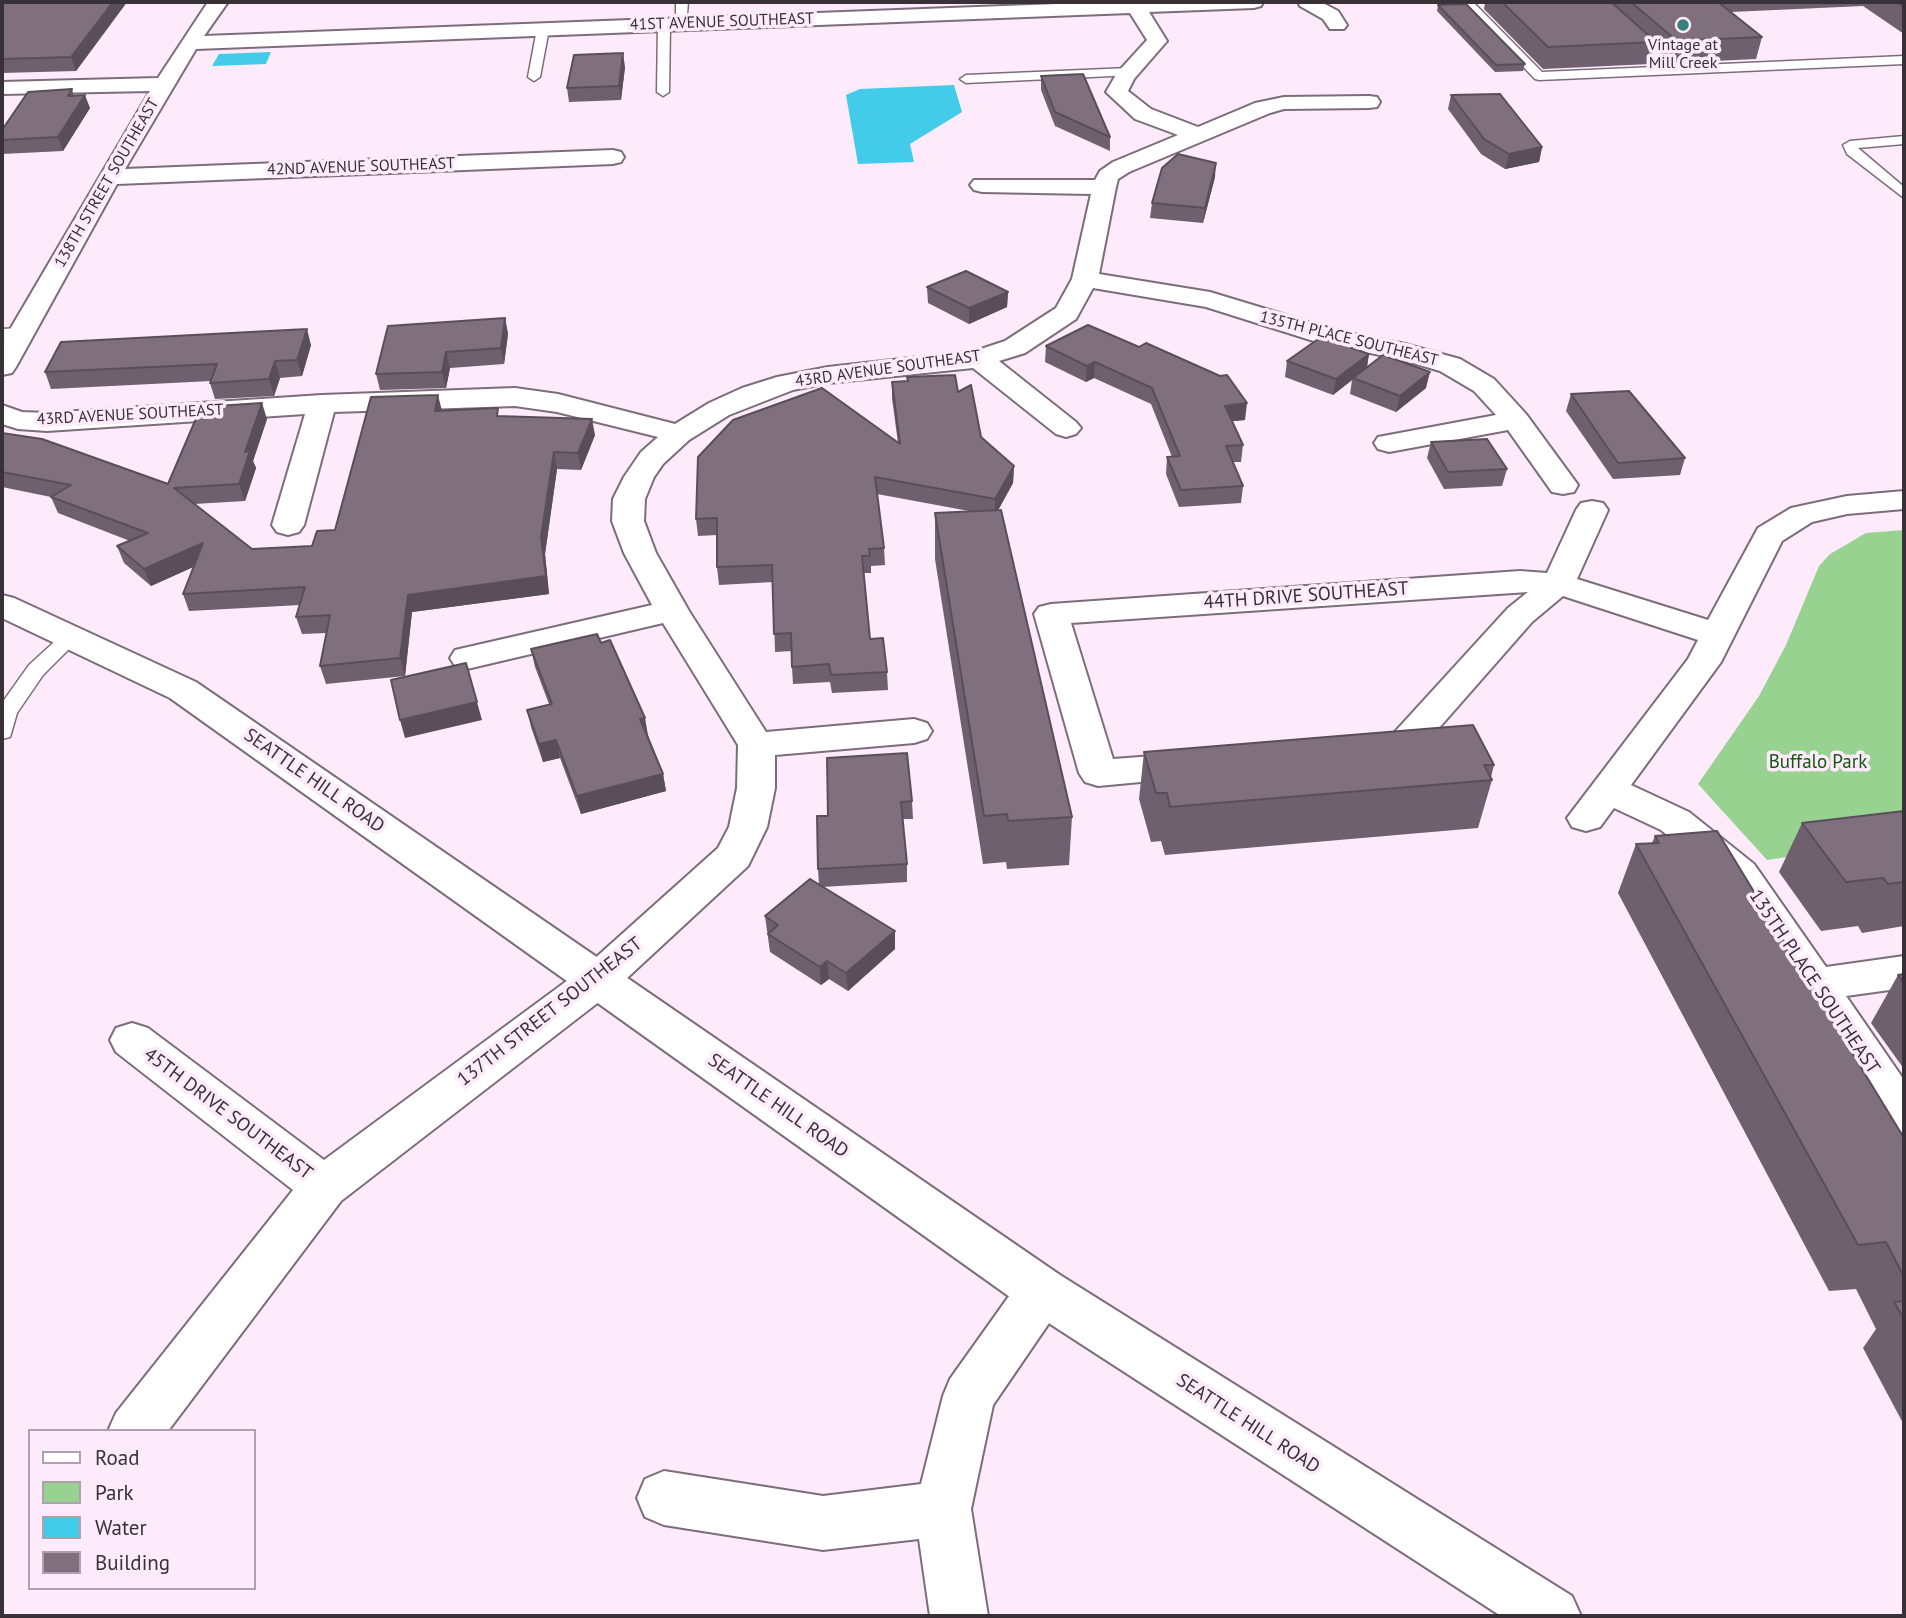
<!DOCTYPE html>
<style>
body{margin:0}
#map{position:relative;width:1906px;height:1618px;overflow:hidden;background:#fdeafa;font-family:"PT Sans",sans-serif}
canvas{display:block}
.frame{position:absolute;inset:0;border:4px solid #383137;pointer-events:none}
.legend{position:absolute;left:28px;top:1429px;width:228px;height:161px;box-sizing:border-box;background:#fdeafa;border:2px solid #aea0ac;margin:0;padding:9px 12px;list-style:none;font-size:21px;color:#383137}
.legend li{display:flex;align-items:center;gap:14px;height:35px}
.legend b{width:35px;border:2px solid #aea0ac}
</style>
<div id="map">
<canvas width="1906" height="1618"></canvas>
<div class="frame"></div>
<ul class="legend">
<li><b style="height:9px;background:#fff"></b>Road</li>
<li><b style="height:19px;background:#98d291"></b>Park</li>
<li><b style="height:19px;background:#43cce9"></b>Water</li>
<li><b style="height:19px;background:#80707e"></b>Building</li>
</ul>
</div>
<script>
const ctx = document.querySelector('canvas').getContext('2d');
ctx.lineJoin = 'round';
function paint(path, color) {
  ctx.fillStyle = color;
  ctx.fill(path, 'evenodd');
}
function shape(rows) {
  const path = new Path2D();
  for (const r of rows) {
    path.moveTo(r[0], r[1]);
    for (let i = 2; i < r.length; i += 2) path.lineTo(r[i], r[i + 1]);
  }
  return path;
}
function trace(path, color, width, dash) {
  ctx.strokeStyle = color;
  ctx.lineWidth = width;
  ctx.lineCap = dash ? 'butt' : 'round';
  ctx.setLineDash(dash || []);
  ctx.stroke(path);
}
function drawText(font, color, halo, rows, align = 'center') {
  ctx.font = font + ' "PT Sans",sans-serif';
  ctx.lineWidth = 7;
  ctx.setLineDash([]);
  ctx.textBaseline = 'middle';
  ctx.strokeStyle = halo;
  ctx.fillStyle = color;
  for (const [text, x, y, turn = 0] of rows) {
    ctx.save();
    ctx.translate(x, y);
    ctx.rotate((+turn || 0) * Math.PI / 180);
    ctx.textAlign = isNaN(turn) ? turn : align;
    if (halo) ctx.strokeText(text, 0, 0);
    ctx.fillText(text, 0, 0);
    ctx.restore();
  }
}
const green = shape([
 [1904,530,1904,839,1767,860,1698,784,1759,696,1786,645,1819,566,1830,554,1866,533]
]);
const water = shape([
 [271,52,266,64,212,66,219,54],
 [954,85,962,112,910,144,914,162,858,164,846,95,860,89]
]);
const lane = shape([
 [676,2,688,2,686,26,676,24,676,2],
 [1461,2,1473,2,1542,72,1904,56,1904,64,1539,80,1535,79,1461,2],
 [664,21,670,25,669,92,663,96,657,92,658,25,664,21],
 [543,25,549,29,540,77,534,81,528,77,537,29,543,25],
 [1129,68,1135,72,1133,75,966,83,960,79,966,75,1129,68],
 [1904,136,1904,144,1858,148,1904,187,1904,198,1847,154,1843,145,1850,141,1904,136],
 [21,328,27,330,29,333,27,336,2,339,2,329,21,328],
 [71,631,78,633,81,637,43,675,17,713,10,737,2,739,2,703,29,665,64,633,71,631]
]);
const street = shape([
 [208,2,228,2,204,36,1110,2,1263,2,1261,6,1254,8,1149,12,1167,41,1134,79,1128,91,1151,109,1198,127,1255,103,1284,97,1369,96,1377,97,1380,102,1377,107,1369,108,1284,109,1270,113,1129,172,1118,179,1116,187,1099,274,1210,292,1335,330,1405,344,1460,359,1494,379,1526,414,1578,485,1574,492,1563,494,1552,492,1508,430,1389,452,1378,449,1374,443,1378,437,1496,415,1474,391,1440,371,1400,359,1320,343,1206,307,1093,288,1076,319,1025,353,999,361,1076,422,1081,428,1076,434,1066,437,1056,434,973,368,828,383,793,390,729,415,689,440,663,464,654,477,645,499,644,521,656,553,689,611,766,732,914,719,927,723,932,731,927,739,914,743,775,755,775,788,767,827,748,866,613,991,341,1201,168,1431,108,1431,116,1413,293,1190,116,1052,110,1040,116,1028,132,1023,148,1028,324,1160,583,969,718,848,729,827,737,788,738,745,663,623,467,669,455,666,450,658,455,650,652,605,624,553,612,521,613,499,624,477,641,452,658,437,557,412,515,406,334,412,304,525,299,532,288,535,277,532,272,525,305,414,47,431,18,429,2,424,2,405,22,412,47,413,322,395,515,388,558,394,675,424,709,403,742,388,777,377,828,367,975,351,1005,341,1056,308,1072,279,1091,194,982,192,974,190,970,185,974,180,1095,180,1100,171,1113,162,1178,135,1135,119,1106,92,1117,73,1147,40,1130,13,196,49,125,169,613,150,621,152,624,157,621,162,613,164,117,184,16,367,12,373,2,375,2,343,150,91,2,94,2,82,158,78,208,2],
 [1298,2,1321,2,1338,11,1347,25,1344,29,1330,29,1323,19,1300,6,1298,2],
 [1904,491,1904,509,1847,514,1812,522,1782,541,1721,662,1631,785,1689,812,1754,864,1826,967,1904,956,1904,988,1846,996,1904,1080,1904,1135,1888,1129,1726,884,1661,830,1614,808,1600,827,1586,831,1572,827,1567,818,1688,659,1698,640,1563,596,1532,622,1417,753,1373,763,1360,760,1354,751,1360,742,1392,735,1508,608,1528,592,1071,623,1113,759,1194,753,1207,756,1213,765,1207,774,1194,777,1098,786,1085,782,1079,773,1034,614,1039,607,1051,604,1520,571,1547,573,1576,510,1581,503,1592,501,1603,503,1608,510,1577,579,1708,620,1758,528,1791,508,1847,496,1904,491],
 [1042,1269,1060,1275,1067,1291,1060,1307,993,1405,971,1509,988,1616,930,1616,919,1539,823,1550,664,1525,645,1517,637,1498,645,1479,664,1471,823,1496,921,1484,943,1396,950,1379,1024,1275,1042,1269]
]);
const secondary = shape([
 [2,595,14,598,196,682,1060,1275,1572,1596,1581,1616,1501,1616,1024,1307,170,698,2,618,2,595]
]);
const wall = shape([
 [2,2,127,2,76,71,2,73],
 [1483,2,1904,2,1904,34,1863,6,1731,12,1762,37,1756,59,1671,63,1654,48,1650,64,1543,69,1484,9,1485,3],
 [1438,5,1525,64,1523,71,1495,72,1437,11],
 [625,67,621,100,569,102,567,88],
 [1041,76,1110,137,1110,151,1055,126,1041,90],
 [72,89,74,96,90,108,63,151,2,154,2,130],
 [1451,95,1542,147,1539,162,1505,169,1481,154,1448,109],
 [1215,177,1203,223,1150,218,1152,203],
 [927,287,1008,292,1007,307,969,324,928,303],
 [505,318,508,334,504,364,450,368,446,388,380,390,376,374],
 [1088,325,1245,420,1232,421,1243,445,1241,462,1233,462,1243,486,1241,503,1179,507,1166,474,1167,457,1172,457,1151,404,1094,378,1086,382,1045,362,1046,346],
 [311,345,302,376,280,378,274,396,215,399,210,383,211,381,51,389,45,372],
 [1369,354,1367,368,1426,388,1396,412,1350,394,1352,380,1333,395,1285,377,1287,361],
 [907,377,958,392,981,437,1014,466,1013,483,998,510,1072,817,1069,865,1007,869,1006,862,983,864,935,559,935,513,969,511,877,494,884,548,885,565,871,566,871,573,863,573,870,639,887,672,888,690,832,693,830,682,793,684,791,651,775,652,773,582,719,585,717,567,717,535,698,536,696,519,898,443,892,398,892,382,907,381],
 [1571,394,1685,458,1680,475,1613,479,1566,411],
 [442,411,499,416,595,435,581,470,557,469,545,554,549,594,412,612,405,676,326,684,320,666,327,633,302,634,296,617,300,605,189,611,183,594,193,567,151,586,124,563,117,546,130,541,58,513,51,497,2,487,2,433,168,484,267,419,253,461,256,468,245,501,194,504,252,549,312,546,335,530],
 [1431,442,1507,469,1502,486,1444,489,1427,458],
 [601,643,648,735,663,774,666,791,581,814,560,758,543,762,531,727,527,710,549,704,535,667,531,649],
 [1144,752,1494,765,1491,777,1492,780,1478,828,1165,855,1161,841,1151,842,1139,799],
 [827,758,912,801,913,819,902,819,907,864,907,882,822,887,895,931,895,949,848,991,829,979,821,985,770,952,765,916,819,885,818,869,828,816],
 [1904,811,1904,926,1862,933,1858,926,1821,931,1779,872,1802,823],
 [1655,836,1904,1138,1904,1425,1863,1348,1876,1329,1856,1289,1829,1291,1618,893,1636,844,1652,843],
 [1904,974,1904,1069,1871,1023,1898,975]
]);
const shadedWall = shape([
 [113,2,127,2,76,71,71,57],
 [623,53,625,67,621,100,619,86],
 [85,95,90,108,63,151,58,137],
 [1542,147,1539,162,1505,169,1509,154],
 [1216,163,1215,177,1203,223,1205,208],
 [1008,292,1007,307,969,324,969,308],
 [505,318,508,334,504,364,501,348],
 [307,329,311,345,302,376,297,360],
 [446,352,450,368,446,388,442,372],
 [1369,354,1366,370,1353,378,1352,380,1333,395,1336,379],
 [275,361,280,378,274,396,269,379],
 [1095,362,1094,378,1086,382,1087,366],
 [1430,372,1426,388,1396,412,1400,396],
 [438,395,442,411,435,411],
 [262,403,267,419,253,461,256,468,245,501,239,484,245,452],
 [1247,403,1245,420,1223,422,1225,406],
 [592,419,595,435,581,470,578,453],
 [554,452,557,469,545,554,549,594,412,612,405,676,400,658,408,595,541,537],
 [1014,466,1013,483,995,516,995,499],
 [203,543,209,560,151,586,144,569],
 [477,702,482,720,405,738,400,720],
 [645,718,648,735,642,737,640,719],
 [556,740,560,758,543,762,539,744],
 [663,774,666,791,581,814,577,796],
 [895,931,895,949,848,991,846,973],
 [827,961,829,979,821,985,820,967]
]);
const building = shape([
 [2,2,113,2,71,57,2,59,2,2],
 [1502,2,1611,2,1656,42,1548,47,1502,2],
 [1631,2,1718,2,1762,37,1677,41,1631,2],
 [1896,2,1904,2,1904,7,1896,2],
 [1466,4,1525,64,1496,65,1438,5,1466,4],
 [623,53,619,86,567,88,574,55,623,53],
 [1083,74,1110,137,1055,112,1041,76,1083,74],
 [72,89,68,96,85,95,58,137,2,140,2,130,28,92,72,89],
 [1500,94,1542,147,1509,154,1484,139,1451,95,1500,94],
 [1178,154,1216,163,1205,208,1152,203,1162,168,1178,154],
 [966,271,1008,292,969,308,927,287,966,271],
 [505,318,501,348,446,352,442,372,376,374,388,326,505,318],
 [1088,325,1139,347,1146,343,1220,376,1227,375,1247,403,1225,406,1243,445,1226,446,1243,486,1181,490,1167,457,1180,456,1152,388,1095,362,1087,366,1046,346,1088,325],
 [307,329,297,360,275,361,269,379,210,383,217,364,45,372,61,342,307,329],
 [1321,337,1369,354,1336,379,1287,361,1321,337],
 [1383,355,1430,372,1400,396,1353,378,1383,355],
 [955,375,958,392,971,385,981,437,1014,466,995,499,875,477,884,548,869,549,870,556,862,556,870,639,883,638,887,672,831,675,829,664,792,667,791,633,774,634,772,565,717,567,717,518,696,519,698,457,733,420,822,388,900,444,892,382,908,381,907,377,955,375],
 [1629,391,1685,458,1618,463,1571,394,1629,391],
 [438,395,435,411,498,408,497,416,592,419,578,453,554,452,541,537,546,576,408,595,400,658,320,666,330,615,296,617,305,587,183,594,203,543,144,569,117,546,148,533,51,497,71,485,2,472,2,433,42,439,168,484,201,407,262,403,245,452,250,451,239,484,174,488,252,549,312,546,317,531,335,530,371,397,438,395],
 [1487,439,1507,469,1448,472,1431,442,1487,439],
 [1001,510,1072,817,1008,821,1007,814,984,816,935,513,1001,510],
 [597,634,601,643,610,640,645,718,640,719,663,774,577,796,556,740,539,744,527,710,552,704,531,649,597,634],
 [466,663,477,702,400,720,391,680,466,663],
 [1473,725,1494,765,1484,765,1492,780,1170,807,1167,793,1156,793,1144,752,1473,725],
 [907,753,912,801,901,802,907,864,818,869,817,816,828,816,827,758,907,753],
 [1904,811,1904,882,1888,884,1883,878,1846,882,1802,823,1904,811],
 [1717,831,1904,1138,1904,1277,1886,1242,1858,1245,1636,844,1659,843,1655,836,1717,831],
 [810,879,895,931,846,973,827,961,820,967,768,934,778,925,765,916,810,879],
 [1904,974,1904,983,1898,975,1904,974],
 [1904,1301,1904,1319,1894,1302,1904,1301]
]);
const markers = [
 [1683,25,7,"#38807d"]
];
const farStreetnames = [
 ["41ST AVENUE SOUTHEAST",722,22,-2],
 ["42ND AVENUE SOUTHEAST",361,167,-2],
 ["138TH STREET SOUTHEAST",107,183,-60],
 ["135TH PLACE SOUTHEAST",1349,339,14],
 ["43RD AVENUE SOUTHEAST",888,369,-8],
 ["43RD AVENUE SOUTHEAST",130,415,-3]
];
const farPoinames = [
 ["Vintage at",1683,45],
 ["Mill Creek",1683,63]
];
const streetNames = [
 ["44TH DRIVE SOUTHEAST",1306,596,-4],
 ["SEATTLE HILL ROAD",314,781,35],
 ["135TH PLACE SOUTHEAST",1814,982,56],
 ["137TH STREET SOUTHEAST",550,1012,-38],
 ["SEATTLE HILL ROAD",778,1106,35],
 ["45TH DRIVE SOUTHEAST",228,1114,37],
 ["SEATTLE HILL ROAD",1248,1424,33]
];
const parkNames = [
 ["Buffalo Park",1818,763]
];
paint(green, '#98d291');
paint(water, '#43cce9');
trace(lane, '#7d6d7b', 3);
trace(street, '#7d6d7b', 4);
trace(secondary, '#7d6d7b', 4);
paint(lane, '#fff');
paint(street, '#fff');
paint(secondary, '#fff');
paint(wall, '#6e606c');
paint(shadedWall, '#5a4e58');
paint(building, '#80707e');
trace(building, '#5a4e58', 2);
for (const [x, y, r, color] of markers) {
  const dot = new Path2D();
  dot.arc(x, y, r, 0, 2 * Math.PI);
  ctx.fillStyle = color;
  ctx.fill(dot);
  trace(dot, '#fdeafa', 2.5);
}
drawText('16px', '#383137', '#fdeafa', farStreetnames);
drawText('16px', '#383137', '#fdeafa', farPoinames);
drawText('19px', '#383137', '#fdeafa', streetNames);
drawText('19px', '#15560e', '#fdeafa', parkNames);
</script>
